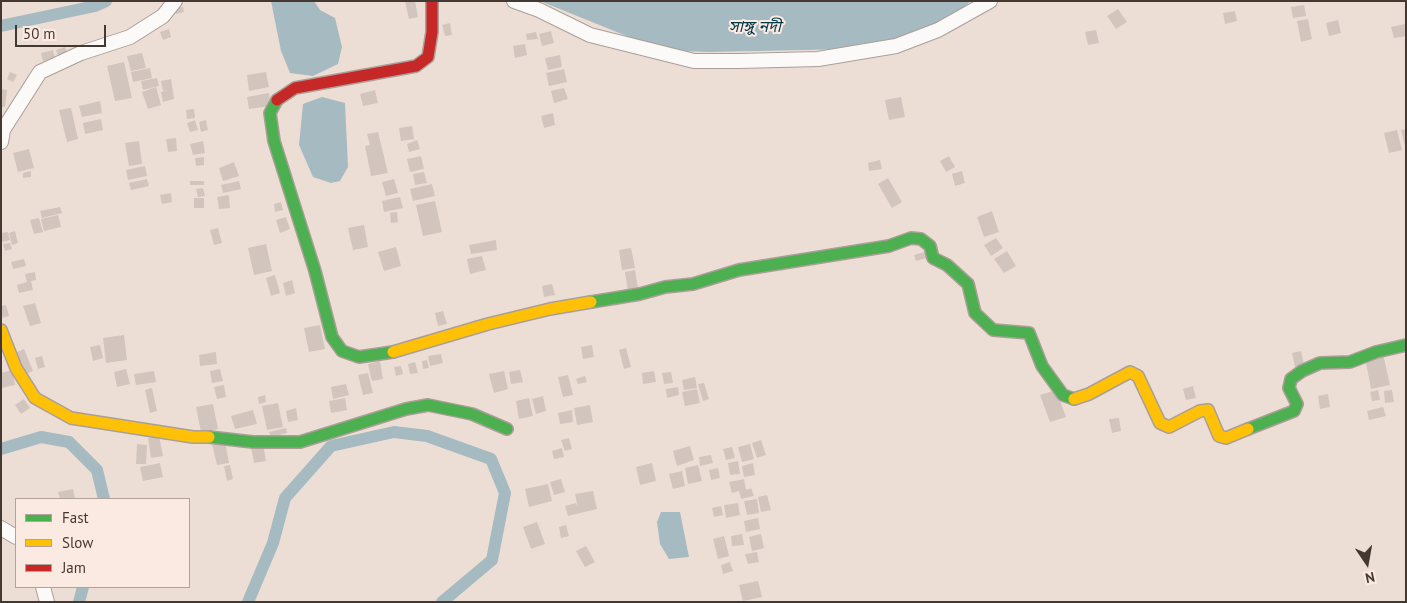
<!DOCTYPE html>
<meta charset="utf-8">
<style>
body{margin:0}
#map{position:relative;width:1407px;height:603px;overflow:hidden;background:#edded5;font-family:"PT Sans",sans-serif}
canvas{display:block}
.frame{position:absolute;inset:0;border:2px solid #433832;pointer-events:none}
.legend{position:absolute;left:15px;top:498px;width:175px;height:90px;box-sizing:border-box;background:#fbeae1;border:1px solid #b1a39b;margin:0;padding:6px 9px;list-style:none;font-size:15px;color:#433832}
.legend li{display:flex;align-items:center;gap:10px;height:25px}
.legend b{width:25px;border:1px solid #b1a39b}
.north{position:absolute;left:1342px;top:538px;width:50px;height:50px;-webkit-text-stroke:4px #fbeae1;paint-order:stroke;rotate:168deg;font-size:14px;font-weight:700;line-height:20px;text-align:center;color:#433832}
.north::after{content:'';display:block;margin:auto;width:18px;height:22px;background:#433832;clip-path:polygon(50% 0,100% 100%,50% 72%,0 100%)}
.scale{position:absolute;left:15px;top:25px;width:91px;height:22px;box-sizing:border-box;border:2px solid #433832;border-top:0;padding-left:6px;font-size:15px;line-height:18px;white-space:nowrap;color:#433832;-webkit-text-stroke:4px #fbeae1;paint-order:stroke}
</style>
<div id="map">
<canvas width="1407" height="603"></canvas>
<div class="frame"></div>
<ul class="legend">
<li><b style="height:6px;background:#4caf50"></b>Fast</li>
<li><b style="height:6px;background:#ffc107"></b>Slow</li>
<li><b style="height:6px;background:#c62828"></b>Jam</li>
</ul>
<div class="north">N</div>
<div class="scale">50 m</div>
</div>
<script>
const ctx = document.querySelector('canvas').getContext('2d');
ctx.lineJoin = 'round';
function paint(path, color) {
  ctx.fillStyle = color;
  ctx.fill(path, 'evenodd');
}
function shape(rows) {
  const path = new Path2D();
  for (const r of rows) {
    path.moveTo(r[0], r[1]);
    for (let i = 2; i < r.length; i += 2) path.lineTo(r[i], r[i + 1]);
  }
  return path;
}
function trace(path, color, width, dash) {
  ctx.strokeStyle = color;
  ctx.lineWidth = width;
  ctx.lineCap = dash ? 'butt' : 'round';
  ctx.setLineDash(dash || []);
  ctx.stroke(path);
}
function drawText(font, color, halo, rows, align = 'center') {
  ctx.font = font + ' "PT Sans","Noto Sans Bengali",sans-serif';
  ctx.lineWidth = 4;
  ctx.setLineDash([]);
  ctx.textBaseline = 'middle';
  ctx.strokeStyle = halo;
  ctx.fillStyle = color;
  for (const [text, x, y, turn = 0] of rows) {
    ctx.save();
    ctx.translate(x, y);
    ctx.rotate((+turn || 0) * Math.PI / 180);
    ctx.textAlign = isNaN(turn) ? turn : align;
    if (halo) ctx.strokeText(text, 0, 0);
    ctx.fillText(text, 0, 0);
    ctx.restore();
  }
}
const water = shape([
 [271,1,314,1,320,10,335,18,342,47,338,64,313,76,290,73,281,51],
 [540,1,971,1,949,20,894,42,853,49,709,52,678,51,649,45],
 [322,97,345,103,348,167,340,181,331,183,313,177,299,145,303,104],
 [661,512,680,512,689,557,669,559,660,544,657,522]
]);
const canal = shape([
 [1,26,95,6,106,1],
 [1,449,41,437,69,442,97,470,104,499],
 [79,602,83,587],
 [248,602,273,543,285,498,331,446,394,432,427,436,491,459,505,493,492,560,442,602]
]);
const building = shape([
 [405,1,415,1,418,17,409,19],
 [1304,5,1306,16,1293,18,1291,7],
 [183,7,184,12,176,14,175,8],
 [1118,9,1127,22,1116,29,1107,16],
 [1235,11,1237,21,1225,24,1223,13],
 [1308,19,1312,39,1301,42,1297,21],
 [1338,20,1341,33,1329,36,1326,23],
 [450,23,452,35,445,36,442,25],
 [1405,24,1406,36,1394,38,1391,27],
 [169,29,171,37,163,40,160,32],
 [1096,30,1099,43,1088,45,1085,32],
 [551,31,554,43,542,46,539,34],
 [536,32,538,39,527,40,526,34],
 [525,44,527,55,515,58,513,46],
 [65,47,68,55,59,58,56,50],
 [53,50,55,58,43,61,41,53],
 [142,53,146,68,131,71,127,56],
 [560,55,562,67,548,70,545,58],
 [124,62,132,98,115,101,107,66],
 [150,68,152,78,133,82,131,72],
 [564,69,567,82,549,86,546,73],
 [10,72,17,75,13,82,7,79],
 [266,72,269,87,249,91,247,75],
 [157,78,159,86,143,90,141,81],
 [171,79,174,99,163,102,161,92,168,90,163,91,161,81],
 [156,87,161,105,148,109,142,92],
 [564,88,568,99,554,103,551,91],
 [1,89,7,90,5,107,1,107],
 [375,90,378,103,363,106,360,94],
 [269,93,271,106,249,109,247,97],
 [901,97,905,117,889,120,885,100],
 [100,101,102,113,82,117,79,106],
 [71,108,78,139,67,142,59,110],
 [194,109,195,118,187,119,186,110],
 [553,113,555,125,544,128,541,116],
 [101,119,103,130,85,134,83,123],
 [195,120,198,130,190,132,187,123],
 [206,120,208,130,201,132,199,122],
 [412,126,414,139,401,141,399,128],
 [1406,129,1406,146,1405,146,1401,130],
 [1397,130,1402,150,1389,153,1384,133],
 [378,132,388,173,371,176,365,146,370,145,367,134],
 [176,138,177,151,168,152,166,139],
 [417,140,420,149,409,152,407,144],
 [139,141,142,164,129,166,125,143],
 [203,141,205,153,193,155,190,144],
 [29,149,34,168,18,172,13,153],
 [421,156,424,169,410,172,407,159],
 [949,156,955,167,946,172,940,161],
 [204,157,204,165,196,166,195,158],
 [880,160,882,169,869,171,868,163],
 [234,162,239,176,223,181,219,168],
 [145,166,147,176,128,180,126,170],
 [31,171,31,177,23,178,23,173],
 [962,171,965,183,955,186,952,174],
 [424,172,427,183,415,185,413,174],
 [888,178,902,202,892,208,878,184],
 [147,179,149,186,131,190,129,183],
 [394,179,398,193,386,196,382,182],
 [190,181,204,181,204,185,190,185],
 [239,181,241,189,223,193,221,185],
 [432,184,435,196,413,201,410,189],
 [203,188,205,196,198,197,196,189],
 [171,193,172,202,162,204,160,195],
 [229,195,230,208,219,209,217,197],
 [400,197,403,208,384,212,382,201],
 [194,198,204,198,204,208,194,208],
 [435,201,442,232,423,236,416,205],
 [281,202,283,210,275,212,274,204],
 [60,207,62,213,42,218,40,211],
 [992,211,999,232,984,237,977,217],
 [397,212,398,222,391,223,390,213],
 [58,215,61,227,44,231,41,219],
 [286,217,290,229,280,233,276,220],
 [39,218,43,232,34,234,30,220],
 [364,225,368,247,353,250,348,228],
 [218,228,222,243,214,245,210,230],
 [15,231,18,243,12,245,9,233],
 [8,232,10,240,2,242,1,233],
 [996,238,1003,248,991,256,984,245],
 [496,240,497,250,471,254,469,245],
 [10,243,12,249,5,251,3,244],
 [266,244,272,271,254,275,248,248],
 [396,247,401,266,384,271,378,252],
 [631,248,635,268,622,270,619,250],
 [928,251,930,257,916,261,914,255],
 [1007,251,1016,266,1004,273,994,259],
 [482,256,486,270,470,274,467,259],
 [24,259,26,266,13,269,11,262],
 [635,270,638,289,628,291,625,272],
 [35,272,36,280,31,281,33,290,19,293,17,285,27,282,25,274],
 [275,275,280,293,271,296,266,278],
 [292,280,295,293,286,296,283,283],
 [552,284,555,295,544,297,542,286],
 [35,303,41,323,30,326,23,306],
 [6,305,9,316,1,318,1,306],
 [443,311,447,324,438,326,435,313],
 [320,325,325,349,309,352,304,328],
 [124,335,127,360,106,363,103,338],
 [100,345,103,358,93,361,90,347],
 [592,345,594,357,583,359,581,347],
 [626,348,631,367,624,369,619,350],
 [24,349,33,371,23,375,15,353],
 [1301,351,1304,365,1295,367,1292,353],
 [216,352,217,364,200,366,199,355],
 [441,354,443,363,430,366,428,356],
 [1383,354,1390,385,1371,389,1365,358],
 [42,356,45,367,38,369,35,358],
 [427,360,429,368,423,369,422,361],
 [380,361,383,379,372,381,368,364],
 [415,362,418,373,410,374,408,364],
 [401,366,403,374,396,376,394,367],
 [126,369,130,384,117,387,114,372],
 [220,369,223,381,212,383,210,371],
 [12,370,15,385,1,388,1,373],
 [520,370,523,382,511,384,509,372],
 [154,371,156,382,136,385,134,374],
 [504,371,508,389,494,393,489,374],
 [654,371,656,382,643,384,642,373],
 [671,372,673,383,664,384,662,373],
 [368,373,373,393,363,395,358,375],
 [568,375,573,395,563,397,558,377],
 [585,376,587,382,578,384,576,379],
 [695,377,697,388,684,390,682,380],
 [704,383,709,399,703,401,698,384],
 [346,384,349,395,333,399,331,387],
 [224,385,226,397,217,399,214,387],
 [1193,386,1196,398,1186,400,1183,389],
 [678,387,679,395,667,398,666,389],
 [152,388,157,411,150,413,145,390],
 [697,389,700,403,685,406,682,392],
 [1056,390,1066,417,1050,422,1040,395],
 [1378,390,1380,400,1372,401,1370,392],
 [1392,390,1394,402,1385,403,1384,391],
 [1328,394,1330,407,1320,409,1318,396],
 [265,395,266,402,259,404,258,397],
 [543,396,546,411,536,414,532,399],
 [345,398,347,410,331,413,329,401],
 [529,398,533,416,519,419,516,401],
 [24,399,30,408,21,414,15,405],
 [278,403,283,427,267,430,262,406],
 [213,404,218,429,201,432,196,407],
 [590,405,593,422,577,425,574,408],
 [1383,407,1386,416,1369,420,1367,411],
 [296,408,298,420,288,422,286,411],
 [253,410,257,424,235,429,231,416],
 [572,410,573,422,560,424,558,413],
 [1119,418,1121,431,1112,433,1109,419],
 [286,428,287,433,271,437,269,432],
 [159,436,163,456,151,458,148,438],
 [569,438,572,449,565,451,561,440],
 [761,440,766,455,757,458,752,443],
 [225,441,229,463,217,465,212,444],
 [137,444,147,445,146,464,136,464],
 [263,444,266,461,254,463,251,447],
 [750,444,754,459,742,462,738,447],
 [690,446,694,460,677,466,673,451],
 [732,447,735,458,726,460,723,449],
 [562,448,564,457,554,459,552,451],
 [711,455,713,463,700,466,699,457],
 [738,461,740,474,730,475,728,463],
 [160,463,163,477,143,481,140,467],
 [652,463,656,481,640,485,636,467],
 [753,463,755,475,744,477,742,466],
 [230,465,233,479,227,481,224,466],
 [698,465,702,481,688,484,685,468],
 [718,468,720,478,711,480,709,470],
 [682,471,685,486,673,489,669,474],
 [561,479,565,492,554,495,550,482],
 [744,479,746,490,751,488,754,496,741,499,739,491,732,493,729,482],
 [548,484,552,501,529,507,525,489],
 [73,489,75,499,60,499,58,492],
 [593,491,597,509,568,516,565,506,576,503,578,508,575,494],
 [767,495,771,510,761,512,758,497],
 [757,499,759,513,747,515,744,501],
 [738,503,740,515,726,518,724,505],
 [721,506,723,515,714,517,712,508],
 [758,518,760,529,746,532,744,521],
 [537,522,545,544,531,549,523,527],
 [566,525,569,536,561,538,559,527],
 [742,534,744,545,732,546,731,536],
 [761,534,764,548,752,551,749,537],
 [724,536,729,556,718,559,713,539],
 [586,546,595,562,585,567,576,551],
 [757,552,759,562,748,564,745,554],
 [730,562,733,571,723,574,721,565],
 [758,581,762,597,743,601,739,585]
]);
const street = shape([
 [514,1,539,10,590,35,694,61,739,61,818,59,896,46,938,30,990,1],
 [1,142,3,130,40,72,81,53,130,37,163,16,175,1],
 [1,528,16,537],
 [43,587,47,602]
]);
const fast = shape([
 [277,100,270,113,274,141,315,271,332,337,342,351,359,357,393,352],
 [591,302,640,294,665,287,693,284,739,270,889,246,911,238,921,239,930,246,933,258,947,265,968,284,975,313,993,330,1029,333,1042,366,1063,395,1074,399],
 [1248,429,1294,411,1297,404,1289,388,1291,379,1302,371,1320,363,1350,362,1376,352,1406,345],
 [209,437,253,442,300,442,406,409,428,405,472,414,507,429]
]);
const slow = shape([
 [1,330,16,368,35,398,71,418,193,437,209,437],
 [393,352,488,324,550,309,591,302],
 [1074,399,1089,394,1130,372,1138,376,1160,423,1169,427,1200,411,1208,410,1219,436,1226,438,1248,429]
]);
const jam = shape([
 [277,100,295,88,416,66,428,57,432,32,432,1]
]);
const waterNames = [
 ["সাঙ্গু নদী",755,27]
];
paint(water, '#a6bac1');
trace(canal, '#a6bac1', 12);
paint(building, '#d2c5be');
trace(street, '#aa9f98', 16);
trace(fast, '#aa9f98', 14);
trace(slow, '#aa9f98', 14);
trace(jam, '#aa9f98', 14);
trace(street, '#fcfaf9', 14);
trace(fast, '#4caf50', 11);
trace(slow, '#ffc107', 11);
trace(jam, '#c62828', 11);
drawText('italic 16px', '#023848', '#fbeae1', waterNames);
</script>
